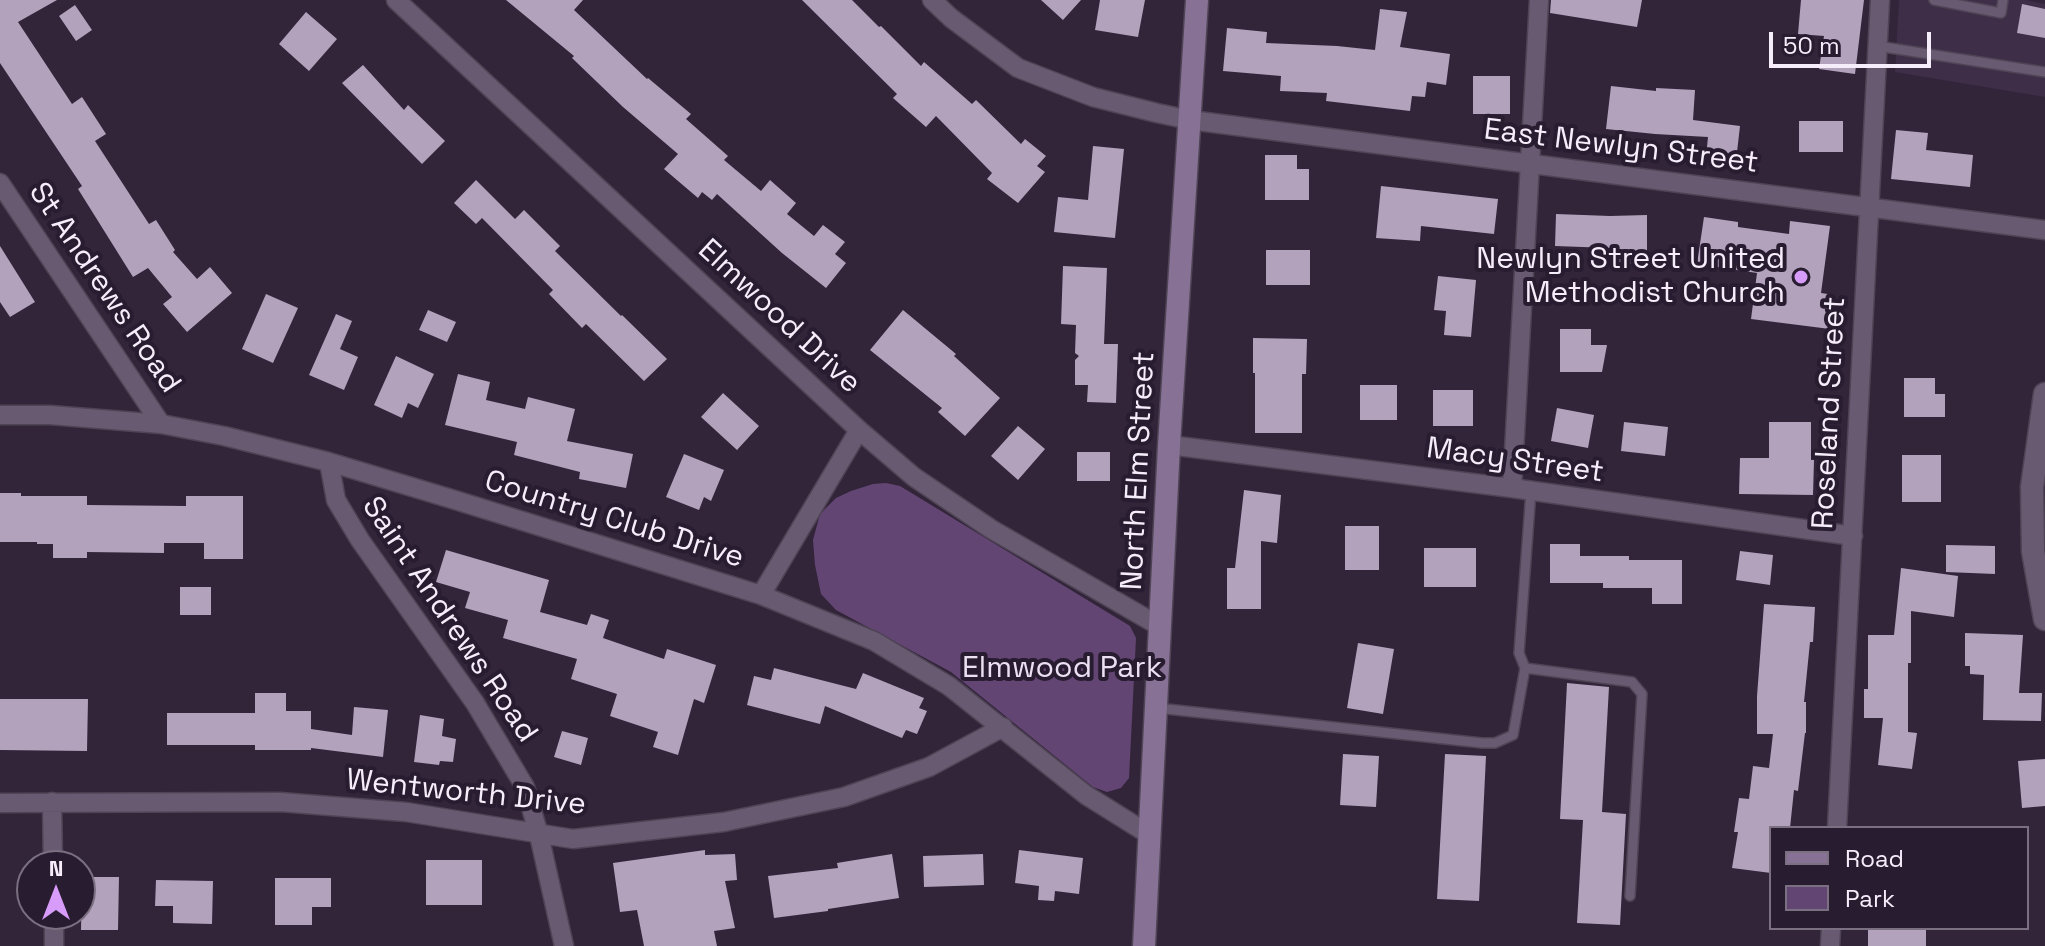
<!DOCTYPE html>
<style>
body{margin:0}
#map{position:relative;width:2045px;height:946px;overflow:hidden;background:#32253a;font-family:"Space Grotesk",sans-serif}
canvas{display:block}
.legend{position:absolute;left:1769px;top:826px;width:260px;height:104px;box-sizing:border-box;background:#281c30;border:2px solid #7a7081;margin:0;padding:10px 14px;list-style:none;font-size:24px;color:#f6edfb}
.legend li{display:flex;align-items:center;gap:16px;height:40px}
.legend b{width:40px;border:2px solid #7a7081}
.north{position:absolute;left:16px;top:850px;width:80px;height:80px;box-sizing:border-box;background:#281c30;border:2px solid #7a7081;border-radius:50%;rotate:0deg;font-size:22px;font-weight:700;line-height:32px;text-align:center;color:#f6edfb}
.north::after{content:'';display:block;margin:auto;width:28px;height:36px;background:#d79bf9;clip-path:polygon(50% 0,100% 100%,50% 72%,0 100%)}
.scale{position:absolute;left:1769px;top:32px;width:162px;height:36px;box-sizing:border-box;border:4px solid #f6edfb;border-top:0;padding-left:10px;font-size:24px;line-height:28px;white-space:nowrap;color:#f6edfb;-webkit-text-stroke:6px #281c30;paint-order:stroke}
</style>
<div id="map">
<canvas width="2045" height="946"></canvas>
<ul class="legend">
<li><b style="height:10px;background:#877194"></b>Road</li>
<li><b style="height:22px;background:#634573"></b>Park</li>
</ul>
<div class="north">N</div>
<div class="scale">50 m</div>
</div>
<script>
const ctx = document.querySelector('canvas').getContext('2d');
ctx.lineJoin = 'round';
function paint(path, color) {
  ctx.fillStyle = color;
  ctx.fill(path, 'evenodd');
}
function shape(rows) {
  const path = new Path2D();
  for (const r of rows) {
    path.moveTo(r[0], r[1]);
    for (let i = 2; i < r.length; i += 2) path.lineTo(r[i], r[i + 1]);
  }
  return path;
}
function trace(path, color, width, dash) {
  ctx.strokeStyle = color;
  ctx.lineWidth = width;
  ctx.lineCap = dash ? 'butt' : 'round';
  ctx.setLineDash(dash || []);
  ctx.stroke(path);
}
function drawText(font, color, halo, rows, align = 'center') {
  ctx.font = font + ' "Space Grotesk",sans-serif';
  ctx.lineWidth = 8;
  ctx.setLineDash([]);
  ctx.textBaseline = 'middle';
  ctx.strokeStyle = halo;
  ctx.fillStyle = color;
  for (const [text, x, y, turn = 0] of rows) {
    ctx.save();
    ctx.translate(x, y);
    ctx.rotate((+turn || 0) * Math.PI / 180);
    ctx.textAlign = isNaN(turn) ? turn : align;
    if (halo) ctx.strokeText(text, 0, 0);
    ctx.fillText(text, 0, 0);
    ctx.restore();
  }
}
const built = shape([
 [1899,0,2025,0,2045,4,2045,97,1895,72]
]);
const green = shape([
 [886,483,900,486,1130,626,1136,638,1129,778,1121,788,1107,792,1093,787,951,672,836,610,821,594,815,565,813,540,820,514,836,498,851,491,873,484]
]);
const building = shape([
 [0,0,57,0,18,22,72,104,82,97,106,134,95,141,149,224,156,220,175,250,173,252,197,279,210,267,232,293,187,332,163,304,172,297,148,268,133,277,78,189,82,186,0,63],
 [506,0,583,0,574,10,647,79,648,78,691,114,686,119,728,156,724,160,761,191,770,180,796,203,787,214,814,236,823,225,845,242,835,254,846,263,826,288,782,253,717,194,712,200,702,192,698,198,664,169,678,154,623,107,572,58,574,56],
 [802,0,852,0,879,27,881,26,921,66,924,62,972,104,976,100,1021,144,1025,139,1046,156,1037,166,1045,172,1018,203,987,179,992,173,936,116,926,127,893,98,897,94],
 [1041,0,1081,0,1063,20],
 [1100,0,1145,0,1138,37,1095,30],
 [1551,0,1642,0,1637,27,1550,13],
 [1801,0,1864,0,1855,74,1819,69,1824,36,1798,34],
 [2022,4,2045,9,2045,38,2017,33],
 [75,5,92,30,76,41,59,16],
 [1380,9,1407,12,1400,47,1450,54,1446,85,1427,82,1425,97,1412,96,1410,111,1326,101,1327,93,1280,91,1281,76,1223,71,1227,28,1267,32,1266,43,1337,46,1375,50],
 [306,12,337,39,309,71,279,44],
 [363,65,404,110,408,105,445,141,422,164,342,83],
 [1473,76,1510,76,1510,114,1473,114],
 [1611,86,1656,91,1656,88,1695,90,1693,120,1740,126,1736,161,1706,157,1708,137,1655,134,1606,129],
 [1799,121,1843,121,1843,152,1799,152],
 [1896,130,1928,133,1926,150,1973,155,1970,187,1891,179],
 [1093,146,1124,149,1115,238,1054,232,1058,197,1088,200],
 [1265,155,1297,155,1297,169,1309,169,1309,200,1265,200],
 [476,180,515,219,524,210,560,246,555,251,621,316,622,315,667,359,644,381,586,324,582,328,549,294,553,290,482,218,476,224,454,203],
 [1381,186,1498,199,1494,234,1421,226,1420,241,1376,238],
 [1556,214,1610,216,1647,215,1647,264,1610,264,1610,248,1555,246],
 [1704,217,1738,222,1738,227,1789,234,1790,221,1830,226,1821,293,1834,295,1830,329,1751,319,1757,273,1697,264],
 [0,246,35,302,10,317,0,302],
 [1266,250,1310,250,1310,285,1266,285],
 [1063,266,1107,268,1104,344,1118,344,1116,403,1087,402,1088,385,1075,385,1075,360,1079,356,1075,353,1076,325,1061,324],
 [1438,276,1476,280,1471,337,1444,335,1446,311,1434,310],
 [266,294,298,308,273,363,242,349],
 [428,310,456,322,447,342,419,330],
 [903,310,956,354,954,356,1000,398,965,436,938,412,942,408,870,350],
 [336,314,352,321,340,349,358,357,344,390,309,375],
 [1560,329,1591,329,1591,345,1607,345,1602,372,1560,372],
 [1253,338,1307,339,1306,374,1302,374,1302,433,1255,433,1255,373,1253,373],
 [396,356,434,374,418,408,408,403,402,418,374,405],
 [458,374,490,382,486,400,525,409,528,397,575,409,567,441,633,454,626,488,579,479,580,472,514,455,517,442,445,425],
 [1904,378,1935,378,1935,394,1945,394,1945,417,1904,417],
 [1360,385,1397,385,1397,420,1360,420],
 [1433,390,1473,390,1473,426,1433,426],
 [723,393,759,426,737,450,701,417],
 [1557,408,1594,415,1588,448,1551,441],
 [1624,422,1668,427,1665,456,1621,451],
 [1769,422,1811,422,1811,460,1814,460,1813,495,1739,494,1740,458,1769,458],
 [1018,426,1045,449,1018,480,991,456],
 [1077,452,1110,452,1110,481,1077,481],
 [684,454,724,470,711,501,704,497,699,510,666,497],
 [1902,455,1941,455,1941,502,1902,502],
 [1244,490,1281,495,1277,543,1261,541,1261,609,1227,609,1227,568,1235,568],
 [0,493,21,493,21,496,87,496,87,505,186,506,186,496,243,496,243,559,204,559,204,543,164,543,164,553,87,552,87,558,53,558,53,544,37,544,37,542,0,542],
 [1345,526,1379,526,1379,570,1345,570],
 [1550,544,1580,544,1580,556,1629,556,1629,560,1682,560,1682,604,1652,604,1652,588,1603,588,1603,583,1550,583],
 [1946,545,1995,546,1995,574,1946,572],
 [1424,548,1476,548,1476,587,1424,587],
 [446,550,549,580,540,612,587,625,591,614,609,620,603,638,664,659,667,649,716,665,704,703,694,699,678,755,653,747,658,732,610,716,617,694,571,679,577,659,503,638,508,620,465,608,470,592,436,582],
 [1740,551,1773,555,1770,585,1736,580],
 [1901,568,1958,576,1954,617,1911,611,1911,663,1908,663,1908,732,1917,733,1912,769,1878,765,1883,718,1864,718,1864,689,1868,689,1868,635,1894,635],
 [180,587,211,587,211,615,180,615],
 [1764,604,1815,607,1813,642,1810,642,1804,702,1806,702,1806,733,1805,733,1798,791,1794,790,1790,828,1771,828,1771,873,1732,868,1738,832,1734,832,1739,798,1749,799,1753,766,1769,768,1773,734,1757,734,1757,696],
 [1965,633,2023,635,2019,693,2042,693,2041,721,1983,720,1984,675,1970,674,1970,666,1965,666],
 [1358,643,1394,649,1383,714,1347,708],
 [774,668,856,689,863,673,924,698,919,708,927,711,917,734,906,730,902,738,825,706,820,724,747,705,754,676,771,680],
 [1567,683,1609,687,1602,812,1626,814,1620,925,1577,923,1583,820,1560,819],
 [255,693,286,693,286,711,311,711,311,729,352,735,354,707,388,710,383,757,311,748,311,750,255,750,255,745,167,745,167,713,255,713],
 [0,699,88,699,87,751,0,750],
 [420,715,444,719,442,736,456,739,453,762,440,761,439,765,414,762],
 [562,731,588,738,581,765,554,757],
 [1343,754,1379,756,1376,807,1340,805],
 [1445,754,1486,756,1479,901,1437,899],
 [2045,759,2045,806,2022,808,2018,761],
 [705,850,705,855,735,854,737,880,725,881,735,928,714,931,717,946,644,946,637,910,620,912,613,863],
 [1019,850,1083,858,1079,894,1055,891,1054,901,1038,900,1039,886,1015,883],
 [892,854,899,898,828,909,828,911,774,918,768,876,838,868,837,863],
 [983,854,984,885,924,887,923,856],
 [426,860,482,860,482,905,426,905],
 [82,877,119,877,118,930,81,930],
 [275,878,331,878,331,907,312,907,312,925,275,925],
 [156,880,213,881,212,924,173,923,173,906,155,906],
 [1868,928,1926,928,1926,946,1868,946]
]);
const service = shape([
 [1934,0,2001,13,2003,0],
 [1877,46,2045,72],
 [1531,491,1519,653,1525,668,1632,682,1642,694,1630,896],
 [1157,708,1482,743,1495,743,1513,735,1525,668]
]);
const minor = shape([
 [396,0,859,430,914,477,991,529,1161,627],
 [932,0,951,18,1018,68,1093,97,1157,113,1190,120,2045,230],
 [0,183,161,424],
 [0,415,50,415,161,424,224,436,329,462,455,500,761,595,874,641,949,686,1086,795,1150,835],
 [1169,445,1512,488,1853,536],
 [329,462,336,500,360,540,475,703,525,787,539,835,564,946],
 [1512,488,1539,0],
 [761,595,859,430],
 [52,802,53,866],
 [0,803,280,802,406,812,573,839,724,822,844,797,929,767,1003,727],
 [1837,828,1880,0],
 [54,914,54,946],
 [1830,946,1831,928]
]);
const tertiary = shape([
 [2045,394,2032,487,2033,551,2045,619]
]);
const secondary = shape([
 [1144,946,1169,445,1197,0]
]);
const markers = [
 [1801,277,8,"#d79bf9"]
];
const streetNames = [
 ["East Newlyn Street",1621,147,7],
 ["St Andrews Road",104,288,56],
 ["Elmwood Drive",779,317,43],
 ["Roseland Street",1830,413,-87],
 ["Macy Street",1515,461,8],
 ["North Elm Street",1139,471,-87],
 ["Country Club Drive",614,520,17],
 ["Saint Andrews Road",449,620,56],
 ["Wentworth Drive",466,793,6]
];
const poiNames = [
 ["Newlyn Street United",1785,260],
 ["Methodist Church",1785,294]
];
const parkNames = [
 ["Elmwood Park",1062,669]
];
paint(built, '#3f2e48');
paint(green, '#634573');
paint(building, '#b2a2bc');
trace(service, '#4f4455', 12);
trace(minor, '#4f4455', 21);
trace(tertiary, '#4f4455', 25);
trace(secondary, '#4f4455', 25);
trace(service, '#685a71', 9);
trace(minor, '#685a71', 18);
trace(tertiary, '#685a71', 22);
trace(secondary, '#877194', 22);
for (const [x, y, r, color] of markers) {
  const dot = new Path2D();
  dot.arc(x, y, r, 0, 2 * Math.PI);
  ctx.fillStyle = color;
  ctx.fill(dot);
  trace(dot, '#281c30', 3);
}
drawText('30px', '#f6edfb', '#281c30', streetNames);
drawText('30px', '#f6edfb', '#281c30', poiNames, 'right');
drawText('30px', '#ebdff2', '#281c30', parkNames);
</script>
